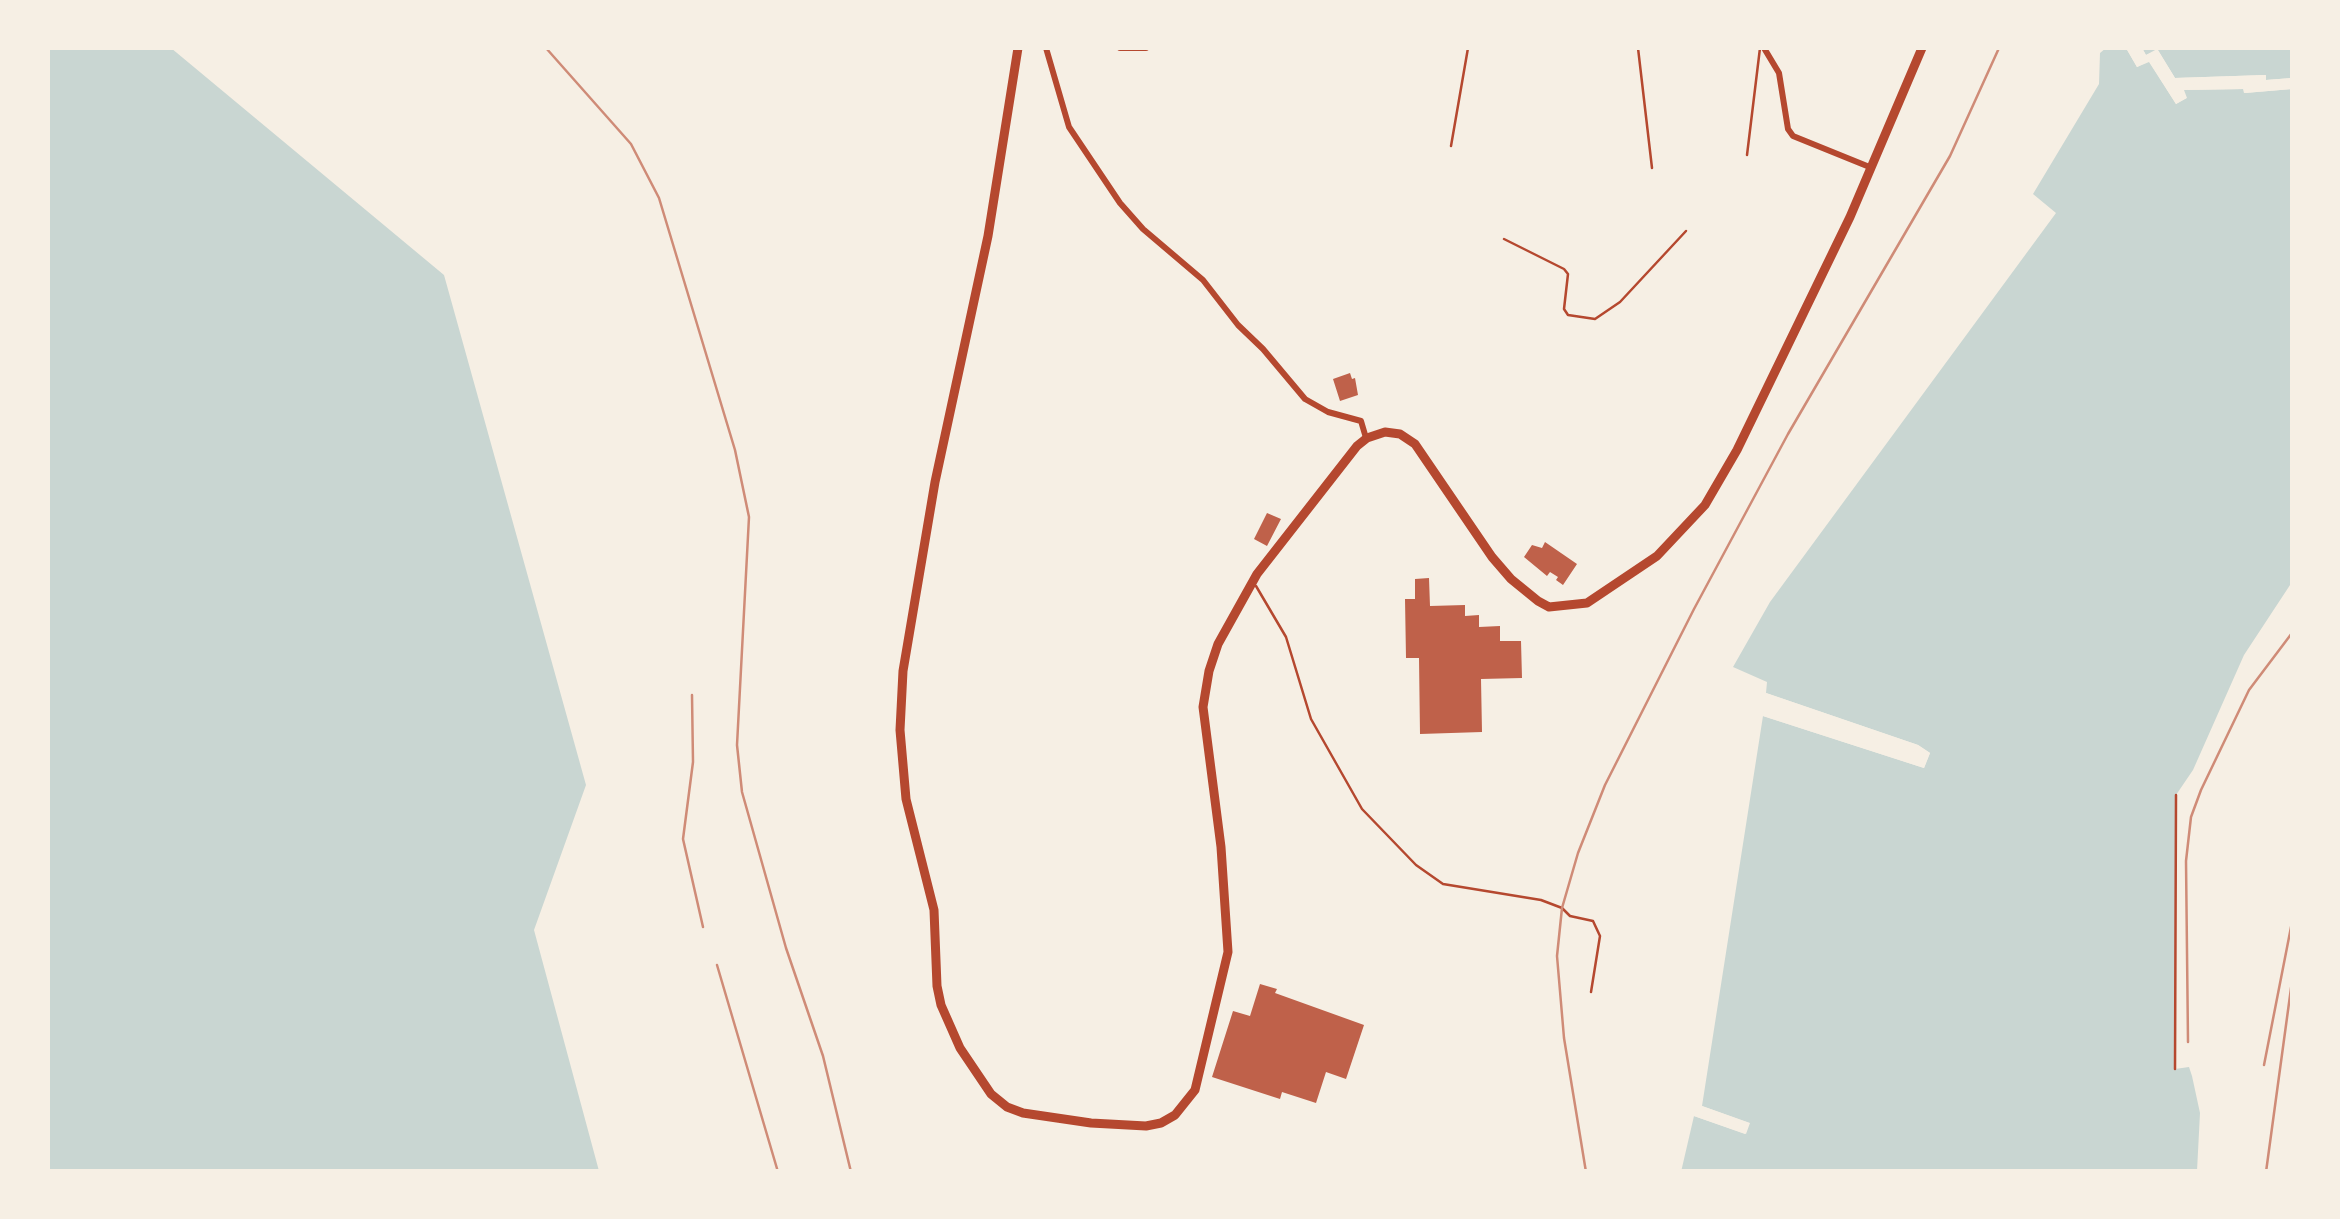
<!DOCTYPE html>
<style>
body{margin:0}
#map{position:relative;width:2340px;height:1219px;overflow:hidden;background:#f6efe4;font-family:Arial,sans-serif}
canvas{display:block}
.frame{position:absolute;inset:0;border:50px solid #f6efe4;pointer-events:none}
</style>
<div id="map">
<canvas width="2340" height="1219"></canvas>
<div class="frame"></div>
</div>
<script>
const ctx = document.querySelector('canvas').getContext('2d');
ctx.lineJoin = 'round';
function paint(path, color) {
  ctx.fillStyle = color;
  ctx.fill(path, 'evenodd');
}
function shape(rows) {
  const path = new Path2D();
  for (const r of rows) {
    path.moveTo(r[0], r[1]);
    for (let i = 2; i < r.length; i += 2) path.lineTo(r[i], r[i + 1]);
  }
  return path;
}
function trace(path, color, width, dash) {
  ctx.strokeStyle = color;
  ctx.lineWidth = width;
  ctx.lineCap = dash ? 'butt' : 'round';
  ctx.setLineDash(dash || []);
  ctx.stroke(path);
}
const water = shape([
 [48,48,171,48,444,275,586,785,534,930,599,1171,48,1171],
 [2106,48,2126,48,2137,67,2149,61,2176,104,2186,98,2183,90,2244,89,2245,93,2292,89,2292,582,2244,655,2193,770,2176,795,2175,1069,2189,1067,2192,1076,2200,1113,2197,1171,1681,1172,1694,1116,1745,1134,1749,1123,1702,1106,1763,716,1924,768,1930,753,1918,745,1766,693,1767,682,1733,667,1770,602,2056,213,2033,194,2099,84,2100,53],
 [2142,48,2292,48,2292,78,2266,80,2265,75,2175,78,2158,50,2146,55]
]);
const pier = shape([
 [2126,48,2132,48,2139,61,2142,59,2137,48,2142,48,2146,55,2157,49,2175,78,2266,75,2266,80,2292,78,2292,83,2266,85,2261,80,2174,83,2156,56,2152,58,2178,97,2179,88,2183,85,2244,84,2249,88,2292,84,2292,89,2244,93,2243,89,2184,90,2187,98,2176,104,2149,62,2137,67],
 [1766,693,1918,745,1930,753,1924,768,1763,716,1764,711,1921,762,1924,755,1765,698],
 [1702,1106,1750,1123,1746,1134,1694,1116,1695,1111,1743,1128,1700,1111]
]);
const building = shape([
 [1350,373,1352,379,1355,378,1358,395,1340,401,1333,379],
 [1267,513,1281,519,1267,546,1254,539],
 [1545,542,1577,564,1563,585,1556,580,1558,577,1550,572,1547,576,1524,557,1532,545,1542,548],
 [1429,578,1430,606,1465,605,1465,616,1479,615,1479,627,1500,626,1500,641,1521,641,1522,678,1481,679,1482,732,1420,734,1419,658,1406,658,1405,599,1415,599,1415,579],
 [1260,984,1277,989,1275,993,1364,1025,1346,1079,1326,1072,1316,1103,1282,1092,1280,1099,1212,1077,1233,1011,1250,1016]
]);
const path = shape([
 [2175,1069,2176,795]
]);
const service = shape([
 [1638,48,1652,168],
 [1451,146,1468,48],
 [1747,155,1760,48],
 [1504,239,1564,269,1568,274,1564,309,1568,315,1595,319,1620,302,1686,231],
 [1256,586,1286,637,1311,719,1362,809,1416,865,1443,884,1541,900,1562,908,1570,916,1593,921,1600,936,1591,992]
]);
const minor = shape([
 [1046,48,1069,127,1120,203,1143,229,1203,280,1238,325,1263,349,1305,399,1328,412,1361,421,1366,438],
 [1120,48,1146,48],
 [1764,48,1779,73,1788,129,1793,136,1872,168]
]);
const secondary = shape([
 [1018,48,988,236,935,482,903,671,900,730,906,799,934,910,937,986,941,1005,960,1048,991,1094,1007,1107,1023,1113,1091,1123,1146,1126,1161,1123,1175,1115,1195,1090,1228,952,1221,847,1203,707,1209,671,1218,644,1257,574,1357,446,1367,438,1385,432,1400,434,1415,444,1492,557,1511,579,1538,601,1549,607,1587,603,1657,556,1705,505,1737,450,1850,217,1922,48]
]);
const rail = shape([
 [546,48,631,144,659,198,735,450,749,517,737,745,742,792,786,948,823,1056,851,1172],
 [692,695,693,762,683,839,703,927],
 [717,965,778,1172],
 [2188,1042,2186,861,2191,817,2201,790,2249,690,2292,633],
 [2264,1065,2292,922],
 [1586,1172,1564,1038,1557,956,1562,908,1578,853,1605,785,1694,609,1788,434,1950,156,1999,48],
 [2266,1172,2292,981]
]);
paint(water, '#c9d6d2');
paint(pier, '#f6efe4');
paint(building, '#bf614a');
trace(path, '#b5482f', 2.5);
trace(service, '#b5482f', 2.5);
trace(minor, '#b5482f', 6);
trace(secondary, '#b5482f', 9);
trace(rail, '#cf8b77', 2.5);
</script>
